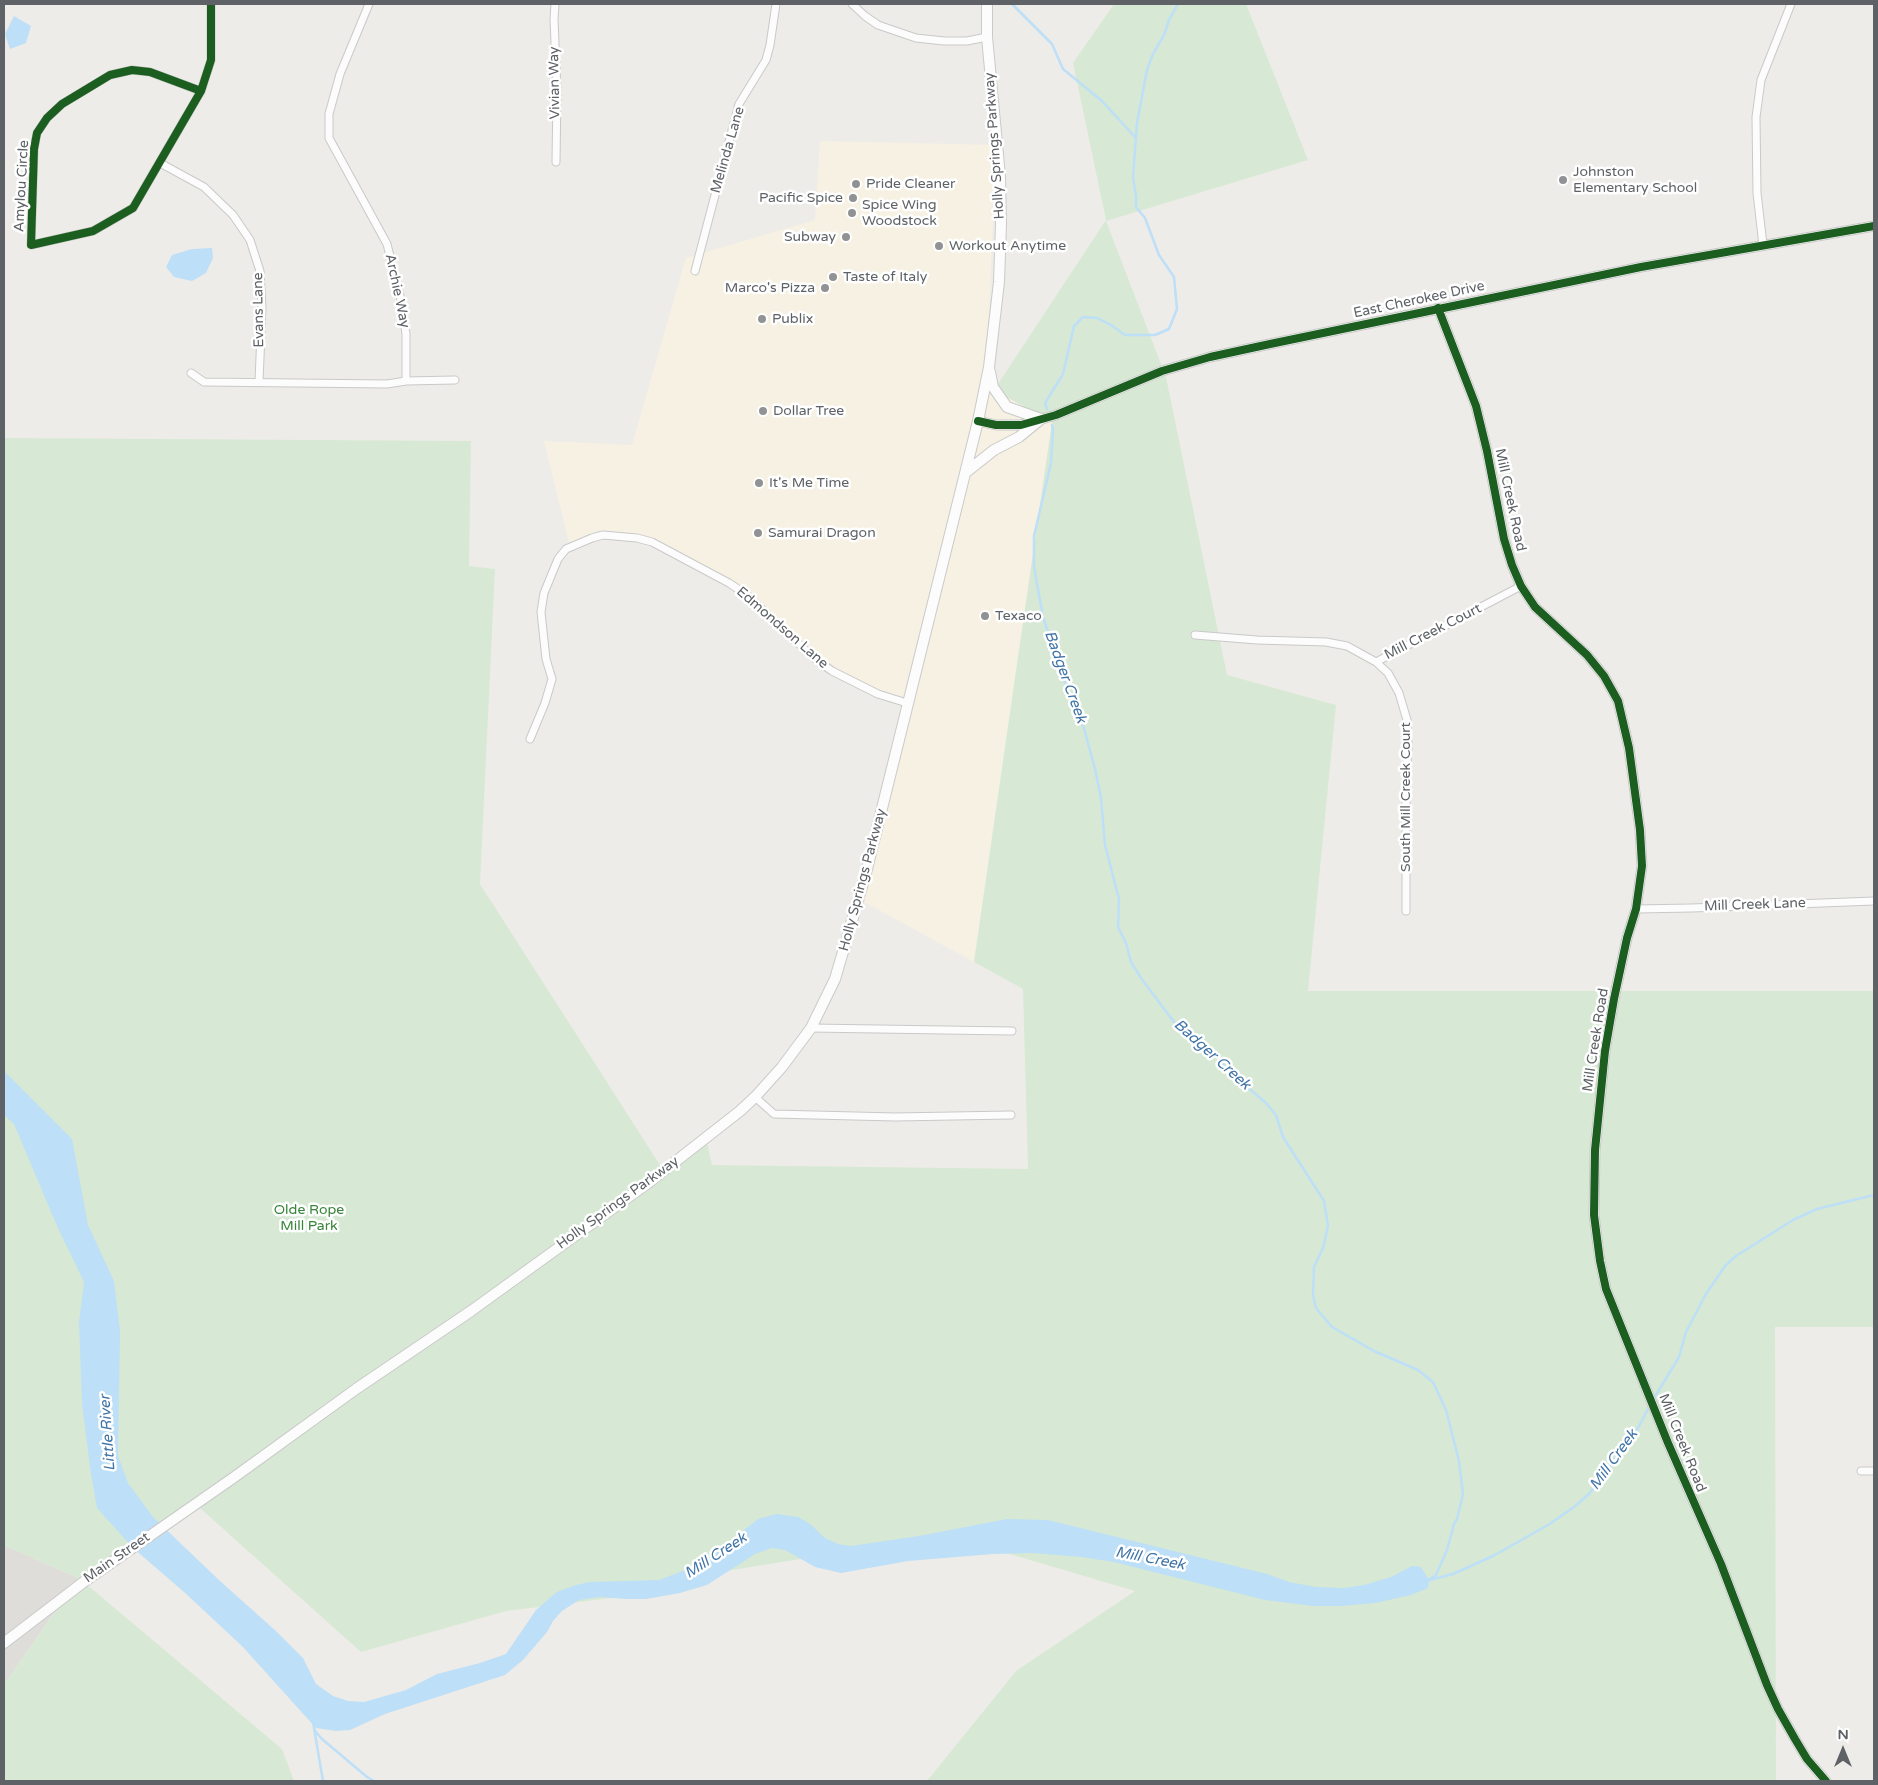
<!DOCTYPE html>
<style>
body{margin:0}
#map{position:relative;width:1878px;height:1785px;overflow:hidden;background:#eeece8;font-family:"Varela Round",sans-serif}
canvas{display:block}
.frame{position:absolute;inset:0;border:5px solid #5e6266;pointer-events:none}
.north{position:absolute;left:1818px;top:1725px;width:50px;height:50px;-webkit-text-stroke:4px #fff;paint-order:stroke;rotate:0deg;font-size:14px;font-weight:700;line-height:20px;text-align:center;color:#5e6266}
.north::after{content:'';display:block;margin:auto;width:18px;height:22px;background:#5e6266;clip-path:polygon(50% 0,100% 100%,50% 72%,0 100%)}
</style>
<div id="map">
<canvas width="1878" height="1785"></canvas>
<div class="frame"></div>
<div class="north">N</div>
</div>
<script>
const ctx = document.querySelector('canvas').getContext('2d');
ctx.lineJoin = 'round';
function paint(path, color) {
  ctx.fillStyle = color;
  ctx.fill(path, 'evenodd');
}
function shape(rows) {
  const path = new Path2D();
  for (const r of rows) {
    path.moveTo(r[0], r[1]);
    for (let i = 2; i < r.length; i += 2) path.lineTo(r[i], r[i + 1]);
  }
  return path;
}
function trace(path, color, width, dash) {
  ctx.strokeStyle = color;
  ctx.lineWidth = width;
  ctx.lineCap = dash ? 'butt' : 'round';
  ctx.setLineDash(dash || []);
  ctx.stroke(path);
}
function drawText(font, color, halo, rows, align = 'center') {
  ctx.font = font + ' "Varela Round",sans-serif';
  ctx.lineWidth = 5;
  ctx.setLineDash([]);
  ctx.textBaseline = 'middle';
  ctx.strokeStyle = halo;
  ctx.fillStyle = color;
  for (const [text, x, y, turn = 0] of rows) {
    ctx.save();
    ctx.translate(x, y);
    ctx.rotate((+turn || 0) * Math.PI / 180);
    ctx.textAlign = isNaN(turn) ? turn : align;
    if (halo) ctx.strokeText(text, 0, 0);
    ctx.fillText(text, 0, 0);
    ctx.restore();
  }
}
const commercial = shape([
 [820,141,996,145,986,386,1052,422,974,962,864,902,911,709,876,696,800,642,702,565,627,533,598,530,569,543,544,441,632,445,686,258,815,220]
]);
const industrial = shape([
 [4,1545,78,1578,4,1685]
]);
const green = shape([
 [1114,4,1246,4,1308,160,1106,221,1166,377,1227,675,1336,705,1308,991,1874,991,1874,1327,1775,1327,1776,1781,927,1781,1016,1671,1135,1591,945,1535,841,1573,819,1556,719,1572,700,1587,506,1611,361,1652,192,1501,79,1578,282,1749,294,1781,4,1781,4,1685,78,1578,4,1545,4,438,471,441,469,566,495,569,480,884,660,1165,677,1165,707,1143,712,1165,1028,1169,1023,989,974,962,1052,422,994,390,1106,220,1073,63]
]);
const water = shape([
 [14,16,31,26,26,43,10,49,5,34],
 [212,248,213,258,206,273,192,281,174,277,166,267,172,255,192,249],
 [4,1071,72,1139,88,1225,114,1281,120,1331,118,1456,128,1483,153,1517,220,1581,277,1632,303,1658,316,1684,333,1696,348,1701,364,1702,406,1690,437,1674,480,1663,506,1654,536,1610,557,1592,576,1585,590,1582,659,1580,693,1567,716,1553,758,1519,777,1514,798,1517,810,1524,825,1538,838,1544,851,1546,919,1536,1007,1519,1048,1520,1267,1574,1289,1582,1316,1587,1344,1588,1364,1585,1391,1577,1412,1566,1421,1567,1429,1580,1428,1588,1411,1595,1375,1603,1341,1606,1313,1606,1265,1600,1114,1562,1081,1557,1033,1553,993,1554,908,1561,841,1573,815,1567,785,1550,772,1548,755,1554,707,1585,680,1593,646,1599,626,1599,600,1597,579,1600,562,1611,553,1621,547,1632,523,1660,505,1675,385,1714,350,1730,336,1731,316,1728,242,1646,184,1592,133,1548,97,1508,91,1474,82,1404,79,1322,84,1282,57,1226,14,1124,4,1115]
]);
const stream = shape([
 [1012,4,1052,44,1063,69,1102,101,1135,137],
 [1047,409,1045,403,1063,374,1074,326,1083,317,1097,318,1111,325,1125,335,1155,335,1169,329,1177,309,1174,277,1159,255,1145,218,1136,207,1136,196,1133,177,1137,123,1147,70,1153,54,1164,35,1169,20,1178,4],
 [1052,425,1053,430,1051,463,1034,536,1034,567,1043,617,1069,694,1079,710,1095,769,1101,798,1105,845,1119,899,1118,927,1126,943,1131,962,1141,978,1177,1026,1192,1041,1214,1054,1230,1072,1266,1103,1276,1115,1283,1137,1324,1201,1328,1226,1323,1248,1314,1267,1313,1295,1316,1308,1332,1327,1374,1351,1418,1370,1433,1382,1446,1410,1459,1461,1463,1494,1457,1519,1454,1524,1447,1550,1436,1575,1430,1579],
 [1653,1400,1679,1357,1686,1332,1706,1294,1725,1266,1736,1256,1793,1220,1817,1209,1874,1195],
 [1426,1581,1453,1574,1493,1556,1548,1525,1574,1507,1589,1494,1638,1428,1650,1405],
 [313,1722,323,1781],
 [313,1723,315,1731,322,1739,367,1777,374,1781]
]);
const minor = shape([
 [555,4,554,19,557,91,556,162],
 [852,4,865,16,878,25,916,38,944,41,967,41,987,37],
 [201,91,150,72,132,70,110,75,62,104,47,118,37,133,34,149,31,245,93,231,133,208,201,91,211,60,211,4],
 [160,163,204,187,233,215,250,240,260,271,262,308,259,382],
 [1763,245,1757,193,1756,117,1761,80,1791,4],
 [695,271,739,104,766,60,770,45,776,4],
 [191,373,204,382,387,384,406,381,406,334,401,300,387,244,329,138,329,114,340,74,369,4],
 [406,381,455,380],
 [1195,635,1257,640,1326,642,1347,646,1376,662,1521,586],
 [1376,662,1388,673,1399,693,1407,720,1408,747,1406,781,1406,911],
 [530,739,545,703,552,679,546,659,541,612,544,593,558,559,566,549,592,538,603,535,637,538,652,542,729,583,747,595,814,658,832,671,878,694,907,703],
 [1636,909,1692,908,1874,901],
 [811,1028,1012,1031],
 [755,1097,774,1114,895,1117,1011,1115],
 [1861,1471,1874,1471]
]);
const tertiary = shape([
 [1438,308,1476,406,1487,451,1504,539,1512,565,1521,586,1535,607,1587,655,1604,676,1618,701,1629,748,1640,830,1642,866,1636,909,1627,938,1614,999,1605,1051,1595,1150,1594,1215,1600,1261,1606,1289,1668,1443,1721,1564,1767,1685,1778,1709,1795,1739,1807,1759,1826,1781],
 [978,421,996,425,1021,425,1056,415,1162,371,1210,357,1270,344,1641,267,1874,226]
]);
const secondary = shape([
 [990,372,993,387,1007,407,1041,419],
 [965,473,994,450,1019,437,1041,419],
 [4,1643,85,1581,233,1478,356,1389,471,1311,648,1183,740,1111,755,1097,782,1067,811,1028,835,979,866,873,978,421,989,367,999,282,1001,224,1000,176,987,37,987,4]
]);
const cycleway = shape([
 [201,91,150,72,132,70,110,75,62,104,47,118,37,133,34,149,31,245,93,231,133,208,201,91,211,60,211,4],
 [1438,308,1476,406,1487,451,1504,539,1512,565,1521,586,1535,607,1587,655,1604,676,1618,701,1629,748,1640,830,1642,866,1636,909,1627,938,1614,999,1605,1051,1595,1150,1594,1215,1600,1261,1606,1289,1668,1443,1721,1564,1767,1685,1778,1709,1795,1739,1807,1759,1826,1781],
 [978,421,996,425,1021,425,1056,415,1162,371,1210,357,1270,344,1641,267,1874,226]
]);
const markers = [
 [1563,180,5,"#909294"],
 [856,184,5,"#909294"],
 [853,198,5,"#909294"],
 [852,213,5,"#909294"],
 [846,237,5,"#909294"],
 [939,246,5,"#909294"],
 [833,277,5,"#909294"],
 [825,288,5,"#909294"],
 [762,319,5,"#909294"],
 [763,411,5,"#909294"],
 [759,483,5,"#909294"],
 [758,533,5,"#909294"],
 [985,616,5,"#909294"]
];
const streetNames = [
 ["Vivian Way",555,83,-91],
 ["Holly Springs Parkway",995,146,-94],
 ["Melinda Lane",728,150,-74],
 ["Amylou Circle",22,186,-87],
 ["Archie Way",397,291,78],
 ["East Cherokee Drive",1419,300,-12],
 ["Evans Lane",259,310,-91],
 ["Mill Creek Road",1510,500,78],
 ["Edmondson Lane",782,628,41],
 ["Mill Creek Court",1433,632,-27],
 ["South Mill Creek Court",1406,797,-90],
 ["Holly Springs Parkway",863,880,-75],
 ["Mill Creek Lane",1755,905,-2],
 ["Mill Creek Road",1596,1040,-81],
 ["Holly Springs Parkway",618,1203,-36],
 ["Mill Creek Road",1682,1443,68],
 ["Main Street",117,1558,-35]
];
const poiNames = [
 ["Johnston",1573,172],
 ["Elementary School",1573,188],
 ["Pride Cleaner",866,184],
 ["Pacific Spice",843,198,"right"],
 ["Spice Wing",862,205],
 ["Woodstock",862,221],
 ["Subway",836,237,"right"],
 ["Workout Anytime",949,246],
 ["Taste of Italy",843,277],
 ["Marco's Pizza",815,288,"right"],
 ["Publix",772,319],
 ["Dollar Tree",773,411],
 ["It's Me Time",769,483],
 ["Samurai Dragon",768,533],
 ["Texaco",995,616]
];
const parkNames = [
 ["Olde Rope",309,1210],
 ["Mill Park",309,1226]
];
const waterNames = [
 ["Badger Creek",1065,677,70],
 ["Badger Creek",1212,1055,42],
 ["Little River",108,1433,-94],
 ["Mill Creek",1614,1460,-54],
 ["Mill Creek",716,1556,-33],
 ["Mill Creek",1150,1559,11]
];
paint(commercial, '#f6f1e2');
paint(industrial, '#dfddd9');
paint(green, '#d7e9d4');
paint(water, '#bddff7');
trace(stream, '#bddff7', 2.5);
trace(minor, '#c9c9c9', 9);
trace(tertiary, '#c9c9c9', 11);
trace(secondary, '#cacaca', 12);
trace(minor, '#fcfcfc', 7);
trace(tertiary, '#fcfcfc', 9);
trace(secondary, '#fcfcfc', 10);
trace(cycleway, '#1b5e20', 8);
for (const [x, y, r, color] of markers) {
  const dot = new Path2D();
  dot.arc(x, y, r, 0, 2 * Math.PI);
  ctx.fillStyle = color;
  ctx.fill(dot);
  trace(dot, '#fff', 2);
}
drawText('14px', '#5e6266', '#fff', streetNames);
drawText('14px', '#5e6266', '#fff', poiNames, 'left');
drawText('14px', '#378439', '#fff', parkNames);
drawText('italic 15px', '#4175a7', '#fff', waterNames);
</script>
